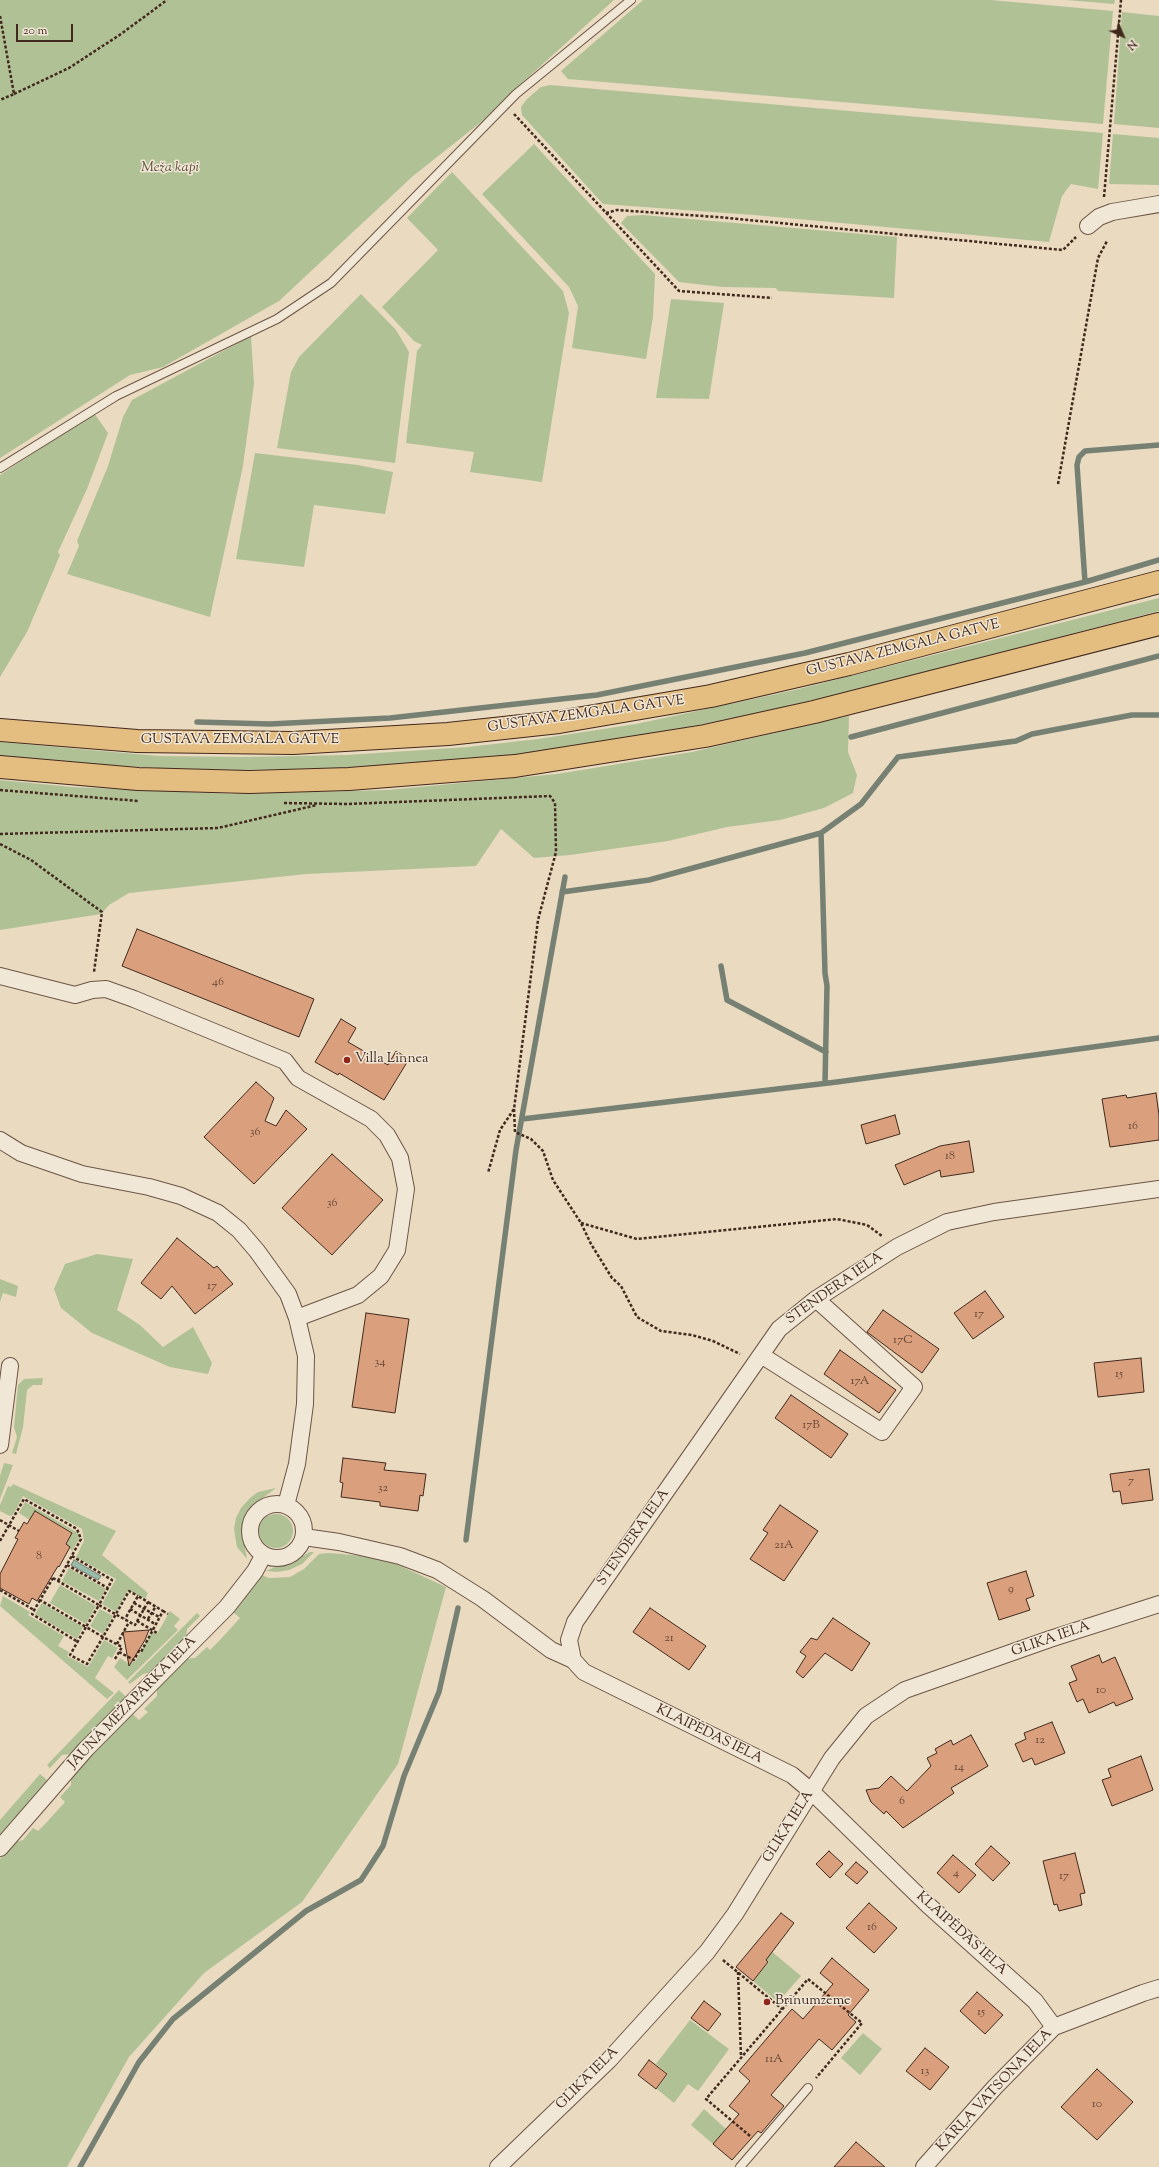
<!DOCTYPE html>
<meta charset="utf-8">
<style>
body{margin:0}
#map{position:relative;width:1159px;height:2167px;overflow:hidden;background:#e9dac0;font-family:"Sorts Mill Goudy",serif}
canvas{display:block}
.north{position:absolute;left:1103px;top:16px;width:40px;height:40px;-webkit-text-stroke:3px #f1e7d6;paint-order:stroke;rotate:136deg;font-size:11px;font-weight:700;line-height:16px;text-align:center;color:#42291d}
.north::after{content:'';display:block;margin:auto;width:14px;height:18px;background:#42291d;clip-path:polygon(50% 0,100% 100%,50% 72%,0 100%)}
.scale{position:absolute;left:16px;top:24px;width:57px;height:18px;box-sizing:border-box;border:2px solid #42291d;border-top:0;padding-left:5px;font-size:12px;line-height:14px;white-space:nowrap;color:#42291d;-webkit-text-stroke:3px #f1e7d6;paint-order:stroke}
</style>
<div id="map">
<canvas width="1159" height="2167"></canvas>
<div class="north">N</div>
<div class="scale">20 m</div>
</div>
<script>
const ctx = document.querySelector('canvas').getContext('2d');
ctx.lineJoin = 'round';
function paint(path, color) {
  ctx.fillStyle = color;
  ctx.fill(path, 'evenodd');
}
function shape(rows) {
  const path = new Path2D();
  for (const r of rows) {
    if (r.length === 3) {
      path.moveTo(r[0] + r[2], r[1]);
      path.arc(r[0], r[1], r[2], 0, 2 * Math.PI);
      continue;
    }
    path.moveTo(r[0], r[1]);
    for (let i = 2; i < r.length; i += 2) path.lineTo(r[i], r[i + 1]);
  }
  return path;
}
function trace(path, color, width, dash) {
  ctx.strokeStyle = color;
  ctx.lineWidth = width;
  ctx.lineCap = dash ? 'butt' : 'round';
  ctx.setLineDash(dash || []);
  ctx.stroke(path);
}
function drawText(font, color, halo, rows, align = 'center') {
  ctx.font = font + ' "Sorts Mill Goudy",serif';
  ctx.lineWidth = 3;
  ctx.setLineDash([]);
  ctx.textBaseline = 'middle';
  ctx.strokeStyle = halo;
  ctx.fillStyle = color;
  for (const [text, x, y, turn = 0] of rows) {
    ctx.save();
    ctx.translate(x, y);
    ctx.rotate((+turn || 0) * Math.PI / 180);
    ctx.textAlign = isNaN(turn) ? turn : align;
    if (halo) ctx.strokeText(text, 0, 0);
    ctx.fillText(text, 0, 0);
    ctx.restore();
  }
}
const green = shape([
 [0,0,614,0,515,89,485,119,413,176,279,301,163,367,130,375,0,458],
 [643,0,991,0,1113,11,1103,124,568,79,561,71],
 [1066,0,1115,0,1114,4],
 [1122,12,1159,16,1159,128,1114,124],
 [550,85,1103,133,1098,189,1071,184,1062,196,1049,242,754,215,603,204,522,115,521,107,527,99,541,87],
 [1113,134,1159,138,1159,185,1109,184],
 [534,144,655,274,653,317,646,359,572,348,578,306,569,287,482,194],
 [452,172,563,291,569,313,542,482,470,472,474,452,406,443,417,351,422,345,414,341,382,307,438,250,407,218],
 [643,215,897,237,894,298,778,291,776,288,723,287,679,282,621,223,627,216],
 [361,294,396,330,409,352,395,463,277,448,291,372,299,357],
 [671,299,724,303,709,399,656,398],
 [251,336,254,384,243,466,210,617,67,574,79,546,77,541,108,466,123,417,132,400],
 [94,413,108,433,87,489,58,552,60,555,27,632,0,677,0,475],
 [255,453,358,465,393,472,385,514,314,505,304,567,236,559],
 [1159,598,1159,611,860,689,753,714,639,737,539,752,468,760,346,768,241,770,158,768,59,762,0,756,0,742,159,756,243,757,346,755,468,747,538,739,636,724,795,690],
 [849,716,848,752,857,775,853,793,824,808,780,820,727,827,668,841,570,855,534,858,501,829,476,866,306,874,129,893,109,905,101,914,0,930,0,780,72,787,232,794,387,790,557,774,692,752],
 [97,1254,133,1259,117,1310,140,1325,163,1347,193,1327,212,1363,208,1374,170,1367,92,1333,61,1308,54,1289,65,1264],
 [0,1279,18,1286,16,1297,3,1293,0,1302],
 [43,1378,42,1385,33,1385,27,1390,23,1427,16,1454,12,1453,17,1437,14,1427,18,1385,24,1379],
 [4,1463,13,1465,0,1499,0,1476],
 [13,1484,116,1531,102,1555,148,1593,145,1599,128,1590,116,1612,102,1604,116,1579,76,1557,84,1541,82,1529,23,1496,13,1515,10,1516,0,1511,0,1505,8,1486,11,1487],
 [276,1488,250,1508,246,1514,242,1530,247,1559,237,1547,234,1529,236,1518,241,1508,250,1498,258,1492],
 [25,1502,78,1533,79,1539,72,1551,66,1544,72,1532,35,1511,30,1520,19,1513],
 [276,1531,17],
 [310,1552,314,1552,302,1564,289,1570,277,1572,266,1571,279,1565,287,1564],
 [329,1553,364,1556,394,1563,446,1587,398,1764,302,1902,204,1973,129,2057,67,2167,0,2167,0,1859,13,1843,23,1840,33,1828,38,1831,46,1823,65,1802,60,1797,71,1785,71,1776,132,1713,139,1720,148,1712,144,1709,157,1696,157,1687,186,1659,195,1658,207,1647,210,1650,219,1641,240,1618,233,1612,261,1575,269,1578,290,1577,304,1569,319,1554],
 [69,1568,106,1589,99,1601,62,1581],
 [60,1585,96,1606,86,1624,50,1603],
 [3,1596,30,1612,28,1615,64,1636,58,1646,69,1652,67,1656,88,1667,104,1640,118,1648,112,1658,108,1656,95,1678,114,1693,107,1699,0,1606],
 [42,1603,83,1627,77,1639,35,1614],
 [100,1609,113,1616,103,1634,90,1626],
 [170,1611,180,1619,174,1626,178,1630,127,1680,114,1667,120,1658,129,1664,131,1661,135,1662,152,1632,157,1634],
 [197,1613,200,1616,187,1629,186,1637,152,1672,143,1674,130,1684,128,1682],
 [119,1690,126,1697,71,1754,62,1755,50,1768,47,1765],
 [40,1774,47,1780,0,1835,0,1820],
 [758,1940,801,1976,778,2002,753,1981,769,1962,752,1948],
 [690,2020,729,2049,698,2091,688,2084,674,2103,657,2089,668,2074,656,2064],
 [863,2033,882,2049,860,2075,841,2058],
 [704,2109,726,2129,713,2144,691,2125]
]);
const water = shape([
 [74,1560,101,1576,98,1580,71,1565,74,1560]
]);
const stream = shape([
 [1085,582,1077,465,1079,457,1085,451,1159,445],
 [197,722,270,724,390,718,597,695,805,653,1085,582,1159,560],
 [851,737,1159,656],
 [821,833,825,973,827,986,825,1083],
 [562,892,649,880,821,833,861,804,898,757,1016,741,1032,734,1132,715,1159,715],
 [721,966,727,1000,826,1052],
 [522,1119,837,1082,1159,1038],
 [466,1540,516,1150,565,877],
 [80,2167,139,2062,173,2019,306,1911,361,1880,383,1846,404,1776,439,1692,458,1608]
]);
const building = shape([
 [137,929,314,999,299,1037,122,966,137,929],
 [341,1019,356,1028,348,1042,388,1065,396,1051,409,1059,384,1100,339,1073,338,1075,315,1062,341,1019],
 [256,1082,274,1098,265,1121,276,1126,286,1110,307,1129,254,1184,204,1137,256,1082],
 [1156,1093,1159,1115,1159,1140,1110,1147,1102,1099,1126,1095,1127,1098,1156,1093],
 [895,1115,900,1134,866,1144,861,1125,895,1115],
 [969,1141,974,1172,941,1177,940,1170,904,1185,895,1165,940,1146,969,1141],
 [332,1154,383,1200,332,1255,282,1208,332,1154],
 [177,1238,214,1268,217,1266,233,1284,195,1314,172,1286,161,1299,141,1283,177,1238],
 [985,1291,1004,1317,973,1339,954,1313,985,1291],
 [883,1310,939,1349,922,1373,867,1332,883,1310],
 [366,1313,409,1319,395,1413,352,1407,366,1313],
 [840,1350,896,1390,879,1413,824,1374,840,1350],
 [1141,1358,1144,1392,1098,1397,1094,1363,1141,1358],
 [791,1395,848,1434,831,1458,775,1418,791,1395],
 [343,1458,386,1463,384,1470,426,1474,423,1496,420,1495,418,1511,380,1506,380,1502,341,1497,343,1483,340,1482,343,1458],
 [1149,1469,1153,1500,1122,1504,1120,1491,1113,1492,1110,1474,1149,1469],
 [780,1505,818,1531,784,1581,750,1559,768,1533,763,1530,780,1505],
 [35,1511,72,1533,66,1544,70,1547,59,1567,58,1566,37,1601,32,1598,29,1604,0,1588,0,1574,18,1539,15,1538,24,1522,27,1524,35,1511],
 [1026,1571,1034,1596,1026,1599,1030,1610,999,1620,987,1583,1026,1571],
 [650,1608,706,1646,689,1670,633,1632,650,1608],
 [833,1618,870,1643,852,1671,825,1653,803,1678,796,1672,806,1656,800,1652,811,1638,817,1640,833,1618],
 [149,1630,145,1640,129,1666,123,1632,149,1630],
 [1099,1655,1102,1663,1115,1657,1133,1699,1116,1706,1114,1702,1089,1713,1083,1699,1077,1702,1069,1683,1077,1680,1071,1666,1099,1655],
 [1052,1722,1065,1753,1035,1765,1032,1758,1023,1762,1015,1744,1026,1739,1024,1733,1052,1722],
 [971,1735,988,1766,951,1788,954,1793,903,1828,886,1811,884,1814,871,1802,866,1790,879,1788,891,1776,907,1791,931,1766,927,1758,937,1753,935,1749,951,1740,953,1745,971,1735],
 [1141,1756,1153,1790,1112,1806,1102,1780,1111,1777,1108,1769,1141,1756],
 [991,1846,1010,1863,993,1881,975,1864,991,1846],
 [829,1851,843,1864,830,1878,816,1864,829,1851],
 [1075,1853,1085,1893,1080,1894,1082,1905,1059,1911,1057,1904,1054,1905,1043,1861,1075,1853],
 [953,1855,976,1875,959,1893,937,1873,953,1855],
 [856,1862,868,1872,857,1884,845,1874,856,1862],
 [869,1903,897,1928,874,1953,846,1928,869,1903],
 [781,1913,794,1923,766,1960,768,1962,753,1981,736,1967,781,1913],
 [832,1958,869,1990,848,2015,856,2022,832,2050,819,2039,771,2095,784,2106,761,2133,758,2131,732,2160,713,2144,739,2114,729,2106,750,2081,739,2071,792,2009,803,2019,833,1984,820,1973,832,1958],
 [977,1992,1003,2015,985,2034,960,2011,977,1992],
 [704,2001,721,2014,708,2031,691,2018,704,2001],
 [925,2048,949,2067,930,2090,906,2071,925,2048],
 [649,2060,667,2074,656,2089,638,2075,649,2060],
 [1097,2069,1133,2102,1097,2140,1061,2107,1097,2069],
 [856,2142,885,2167,834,2167,856,2142]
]);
const path = shape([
 [0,16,14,94,0,100],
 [14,94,69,68,121,34,167,0],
 [514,114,679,291,772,298],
 [1104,197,1121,0],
 [606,213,617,210,717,217,1063,250,1076,237],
 [1058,484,1098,258,1107,241],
 [0,790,139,801],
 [284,803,347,804,550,796,555,803,556,852,538,920,514,1109,500,1130,488,1173],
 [0,834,218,828,317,805],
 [0,844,31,860,102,912,94,972],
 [514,1109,515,1132,531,1139,543,1151,553,1180,581,1223,591,1244,612,1278,621,1286,637,1317,661,1331,692,1335,713,1341,740,1354],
 [581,1223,637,1239,837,1219,867,1225,882,1236],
 [0,1520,19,1531],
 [0,1541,24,1499,77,1529,81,1539,58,1581],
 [72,1556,112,1580,99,1605,135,1625,148,1602,138,1596,125,1619],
 [67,1565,108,1588],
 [53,1578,99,1605,86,1627,40,1600,53,1578],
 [0,1590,34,1610],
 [40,1600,32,1614,78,1642],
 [134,1603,159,1617],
 [130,1609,155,1624],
 [163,1611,168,1614],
 [148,1619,156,1606],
 [137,1621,157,1633],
 [117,1644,129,1622],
 [119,1652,134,1660,139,1651,141,1652,163,1611,148,1602],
 [115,1659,122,1647,103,1637,87,1664,70,1655,86,1627,103,1637,129,1591,138,1596],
 [723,1960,782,2009],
 [738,1972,741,2057],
 [750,2136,706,2099,808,1979,862,2023,816,2078]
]);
const service = shape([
 [0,468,116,396,277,319,331,283,516,94,631,0],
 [740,2167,808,2088]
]);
const minor = shape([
 [1088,226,1099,217,1112,212,1159,204],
 [0,976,75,995,92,990,106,989,134,999,285,1061,298,1078,371,1119,387,1135,400,1158,406,1189,397,1250,381,1276,358,1295,297,1318],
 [0,1140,21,1153,82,1174,149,1187,181,1196,218,1213,239,1230,257,1251,288,1294,297,1318,306,1356,305,1404,297,1464,286,1505],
 [761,1355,882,1432,914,1387,816,1299],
 [0,1445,10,1366],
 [277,1531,27],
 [304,1537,339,1542,400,1556,437,1570,483,1599,551,1650,573,1660,584,1672,792,1775,811,1791,928,1905,1035,2001,1054,2027],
 [573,1660,569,1640,575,1622,779,1329,816,1299,897,1247,947,1222,994,1212,1159,1189],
 [0,1848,86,1749,227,1607,255,1571,263,1556],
 [498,2167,609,2060,707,1952,735,1914,832,1758,866,1716,905,1690,1050,1639,1159,1604],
 [924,2167,995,2087,1054,2027,1143,1993,1159,1988]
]);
const primary = shape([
 [0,730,137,741,293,743,448,734,559,722,711,696,849,664,1159,582],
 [0,767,138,779,249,782,349,779,515,766,705,736,814,712,1159,624]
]);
const markers = [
 [347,1060,4,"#8f2418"],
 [767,2002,4,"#8f2418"]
];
const numberNames = [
 ["46",218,983],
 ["16",1133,1127],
 ["36",255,1133],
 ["18",950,1157],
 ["36",332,1204],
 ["17",212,1287],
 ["17",979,1315],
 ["17C",903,1341],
 ["34",380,1363],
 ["15",1119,1375],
 ["17A",860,1382],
 ["17B",811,1426],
 ["7",1131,1482],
 ["32",383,1489],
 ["21A",784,1546],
 ["8",39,1557],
 ["9",1011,1590],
 ["21",669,1639],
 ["10",1101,1691],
 ["12",1040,1741],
 ["14",959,1768],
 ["6",902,1802],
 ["4",956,1874],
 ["17",1064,1877],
 ["16",872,1928],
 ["15",981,2013],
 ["11A",774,2060],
 ["13",925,2072],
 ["10",1097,2105]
];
const parkNames = [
 ["Meža kapi",170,169]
];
const streetNames = [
 ["GUSTAVA ZEMGALA GATVE",903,649,-14],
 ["GUSTAVA ZEMGALA GATVE",586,715,-8],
 ["GUSTAVA ZEMGALA GATVE",240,741],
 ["STENDERA IELA",835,1289,-35],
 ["STENDERA IELA",634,1538,-55],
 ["GLIKA IELA",1051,1640,-19],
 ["JAUNĀ MEŽAPARKA IELA",133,1703,-46],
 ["KLAIPĒDAS IELA",709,1735,26],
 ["GLIKA IELA",789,1827,-58],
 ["KLAIPĒDAS IELA",961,1934,42],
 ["GLIKA IELA",588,2079,-45],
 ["KĀRĻA VATSONA IELA",995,2091,-47]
];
const poiNames = [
 ["Villa Linnea",355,1060],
 ["Brīnumzeme",775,2002]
];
paint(green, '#b1c196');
paint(water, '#99bbac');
trace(water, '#768173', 1);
trace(stream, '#768173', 5.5);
paint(building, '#daa07e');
trace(building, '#42291d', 1);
trace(service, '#6c5546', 10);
trace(minor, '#6c5546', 18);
trace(primary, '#42291d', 24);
trace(path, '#42291d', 2.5, [3, 2]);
trace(service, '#f1e7d6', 8);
trace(minor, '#f1e7d6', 16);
trace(primary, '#e4bd80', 22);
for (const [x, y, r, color] of markers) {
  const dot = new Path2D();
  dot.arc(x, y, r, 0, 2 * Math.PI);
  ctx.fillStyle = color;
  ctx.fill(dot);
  trace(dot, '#f1e7d6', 1.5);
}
drawText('12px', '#684735', null, numberNames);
drawText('italic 14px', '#584735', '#f1e7d6', parkNames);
drawText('14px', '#42291d', '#f1e7d6', streetNames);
drawText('14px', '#42291d', '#f1e7d6', poiNames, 'left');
</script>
